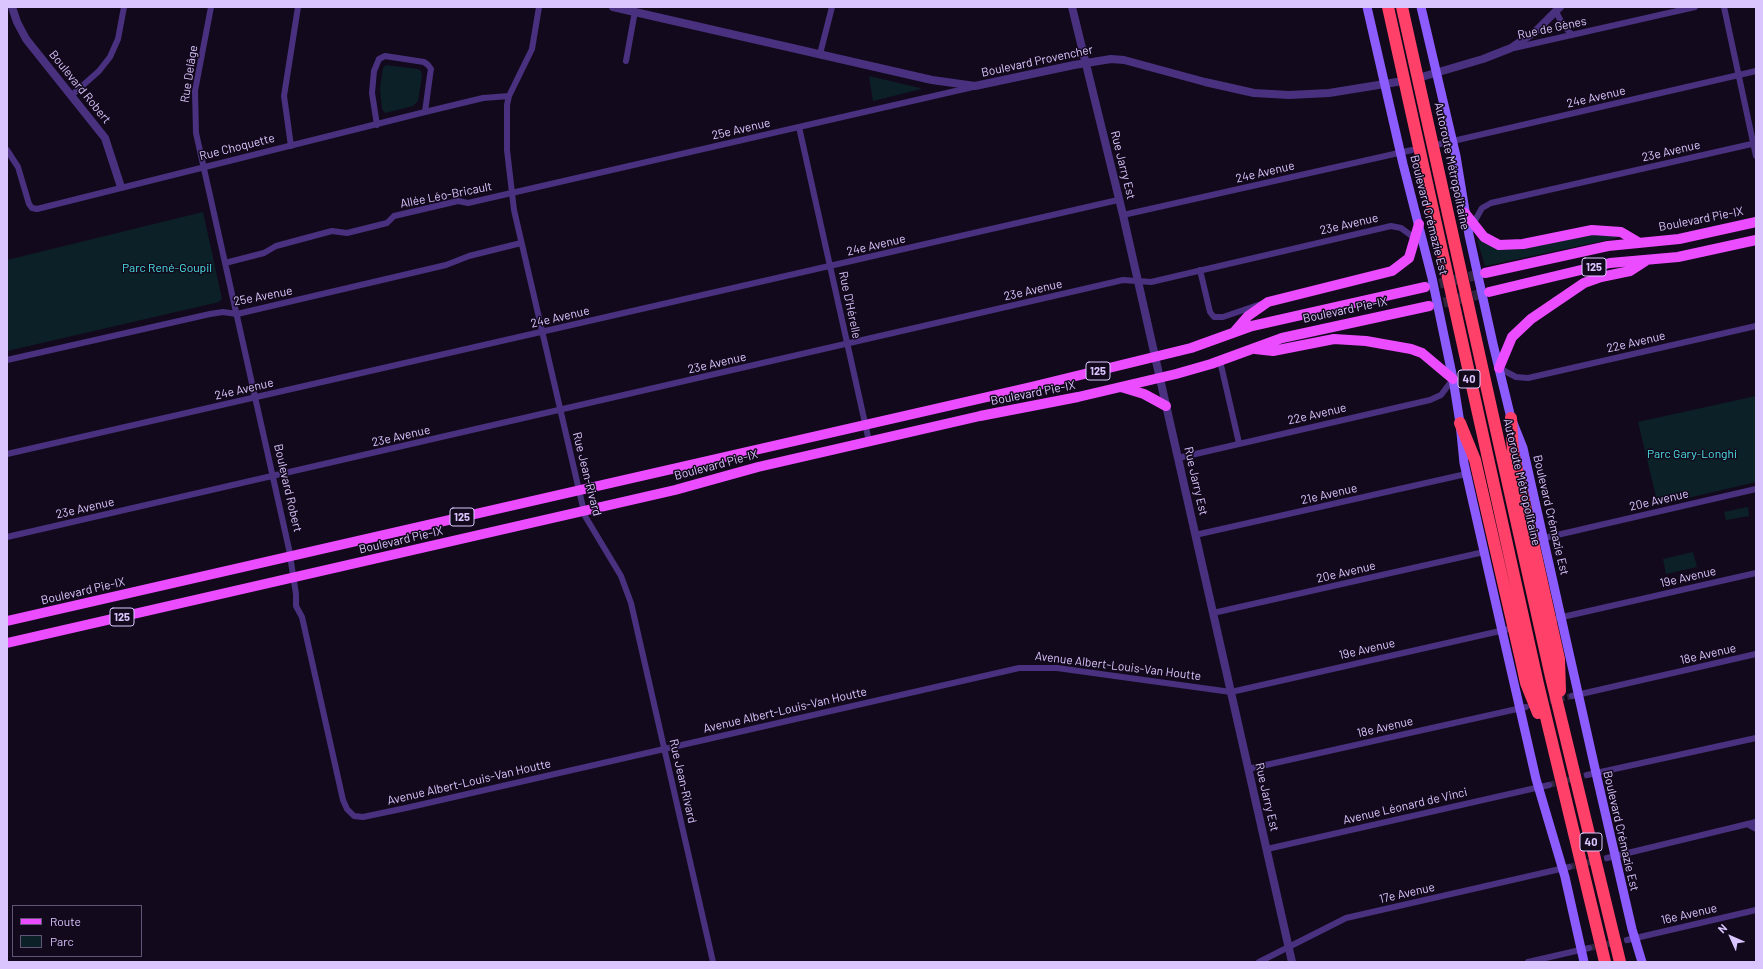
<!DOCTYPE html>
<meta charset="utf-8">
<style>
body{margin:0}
#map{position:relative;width:1763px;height:969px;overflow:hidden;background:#120a1c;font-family:Barlow,sans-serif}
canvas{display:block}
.frame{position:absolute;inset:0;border:8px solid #dbc5ff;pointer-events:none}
.legend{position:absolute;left:12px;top:905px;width:130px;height:52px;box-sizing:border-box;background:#120a1c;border:1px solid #625577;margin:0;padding:5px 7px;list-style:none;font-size:12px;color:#dbc5ff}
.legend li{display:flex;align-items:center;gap:8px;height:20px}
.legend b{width:20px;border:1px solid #625577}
.north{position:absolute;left:1711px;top:917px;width:40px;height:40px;-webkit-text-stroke:3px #120a1c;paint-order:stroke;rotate:315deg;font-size:11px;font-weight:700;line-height:16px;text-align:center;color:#dbc5ff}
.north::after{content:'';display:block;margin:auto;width:14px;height:18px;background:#dbc5ff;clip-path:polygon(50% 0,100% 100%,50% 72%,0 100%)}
</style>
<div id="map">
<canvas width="1763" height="969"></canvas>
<div class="frame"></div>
<ul class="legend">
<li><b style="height:5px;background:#ec4cff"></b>Route</li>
<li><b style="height:11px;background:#0c2027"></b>Parc</li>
</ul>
<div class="north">N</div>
</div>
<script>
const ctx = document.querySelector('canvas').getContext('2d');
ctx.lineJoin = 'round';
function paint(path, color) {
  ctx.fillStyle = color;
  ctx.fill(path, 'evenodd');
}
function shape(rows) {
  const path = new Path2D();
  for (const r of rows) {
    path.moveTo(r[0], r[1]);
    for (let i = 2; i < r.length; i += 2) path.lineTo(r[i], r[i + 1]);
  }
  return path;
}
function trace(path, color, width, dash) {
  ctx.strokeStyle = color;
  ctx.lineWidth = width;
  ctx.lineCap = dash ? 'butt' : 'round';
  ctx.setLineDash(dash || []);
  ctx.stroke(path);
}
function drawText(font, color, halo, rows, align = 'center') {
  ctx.font = font + ' Barlow,sans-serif';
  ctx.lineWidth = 3;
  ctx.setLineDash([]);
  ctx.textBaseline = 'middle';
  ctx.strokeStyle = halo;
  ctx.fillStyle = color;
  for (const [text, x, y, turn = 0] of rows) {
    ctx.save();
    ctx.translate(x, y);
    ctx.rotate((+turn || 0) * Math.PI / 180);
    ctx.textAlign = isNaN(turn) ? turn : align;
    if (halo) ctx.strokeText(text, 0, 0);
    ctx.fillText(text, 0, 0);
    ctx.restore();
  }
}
const green = shape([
 [386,65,418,69,421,71,422,76,418,101,413,106,385,113,382,109,380,89,383,68],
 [869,76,920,88,921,89,873,101],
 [203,212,222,299,219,302,7,351,7,260],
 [1585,234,1617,236,1617,238,1485,266,1477,239,1498,249],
 [1756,396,1756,482,1658,505,1638,422],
 [1748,507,1749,516,1726,520,1724,512],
 [1693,552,1697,567,1666,574,1663,559]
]);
const minorTunnel = shape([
 [1541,703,1572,696],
 [1549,785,1587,775],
 [1569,867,1607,858],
 [1589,948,1627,940]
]);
const primaryTunnel = shape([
 [1425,287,1485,273],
 [1429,306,1489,292]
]);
const minor = shape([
 [211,7,195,91,196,133,289,549,296,594,296,606,302,617,343,800,347,809,354,816,363,817,406,808,1019,668,1057,668,1231,692,1509,629],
 [539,7,532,49,509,96,507,105,507,150,514,210,585,516,621,576,631,603,713,962],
 [1724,7,1756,156],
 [1556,12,1563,25,1572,35],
 [1514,48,1695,7],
 [820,54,832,7],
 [626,61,635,11],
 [72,95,99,71,110,57,118,39,124,7],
 [377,125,372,93,374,71,379,59,385,56,424,62,428,65,431,69,430,75,425,112],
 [799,127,869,441],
 [1440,144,1756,71],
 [291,146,284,96,298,7],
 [7,150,18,167,29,204,32,208,37,209,425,112,483,98,509,96],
 [1123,215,1412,150],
 [1473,224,1482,208,1491,203,1756,143],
 [225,263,264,253,276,246,317,235,332,231,347,233,387,223,394,216,458,201,468,203,973,87],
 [1200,270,1210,312,1214,317,1223,317,1261,304],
 [7,360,210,314,223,312,237,314,446,265,469,256,521,243],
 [1220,361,1239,443],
 [1499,368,1516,377,1528,378,1756,326],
 [7,454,1118,200],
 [1178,458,1430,400,1441,395,1453,379],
 [1195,535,1466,474],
 [7,537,1123,280,1151,282,1391,226,1401,228,1416,239],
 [1544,538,1756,489],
 [1213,613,1484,552],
 [1558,618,1756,573],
 [1572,696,1756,654],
 [1248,769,1526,707],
 [1587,775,1756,738],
 [1747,824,1756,829],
 [1267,849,1549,785],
 [1607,858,1756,822],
 [1627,940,1756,910],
 [1259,962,1346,918,1569,867],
 [1528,962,1589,948]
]);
const tertiary = shape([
 [12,7,17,22,26,39,105,138,121,187],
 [613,7,932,80,975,86,1074,65,1111,59,1124,60,1205,82,1254,93,1289,95,1329,93,1397,82],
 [1072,7,1123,215,1292,962],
 [1425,76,1483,59,1511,48,1536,31,1560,7]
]);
const secondary = shape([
 [1367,7,1403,164,1432,278,1453,379,1460,423,1464,463,1500,622,1536,779,1565,877,1584,962],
 [1421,7,1456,156,1469,235,1493,344,1511,418,1523,448,1596,773,1632,929,1642,962]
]);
const primary = shape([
 [1465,213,1484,237,1499,245,1523,244,1592,230,1621,232,1638,242],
 [1485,273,1608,246,1679,239,1756,222],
 [1489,292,1610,263,1678,257,1756,240],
 [1235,331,1248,316,1268,302,1392,271,1409,258,1419,224],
 [1255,349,1273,351,1334,339,1366,341,1411,349,1422,353,1453,379],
 [1499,368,1512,337,1531,319,1584,283,1601,277,1630,271,1647,260],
 [1121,387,1144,394,1166,406],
 [7,621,1031,387,1191,348,1252,326,1425,287],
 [7,643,675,490,758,467,980,416,1078,397,1176,374,1211,364,1282,338,1429,306]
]);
const motorway = shape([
 [1388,7,1538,684,1605,962],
 [1402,7,1551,677,1620,962],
 [1511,418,1513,452,1559,659,1560,691],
 [1460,423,1475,460,1521,660,1526,683,1538,713]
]);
const shields = [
 [1594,267,24],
 [1098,371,24],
 [1469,379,22],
 [462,517,24],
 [122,617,24],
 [1591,842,22]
];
const shieldNames = [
 ["125",1594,267],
 ["125",1098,371],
 ["40",1469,379],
 ["125",462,517],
 ["125",122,617],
 ["40",1591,842]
];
const streetNames = [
 ["Rue de Gènes",1552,28,-12],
 ["Boulevard Provencher",1037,61,-12],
 ["Rue Delâge",189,74,-81],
 ["Boulevard Robert",80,87,51],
 ["24e Avenue",1596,97,-13],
 ["25e Avenue",741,129,-13],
 ["Rue Choquette",237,147,-14],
 ["23e Avenue",1671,151,-13],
 ["Rue Jarry Est",1123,165,76],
 ["Autoroute Métropolitaine",1452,166,78],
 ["24e Avenue",1265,172,-13],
 ["Allée Léo-Bricault",446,195,-11],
 ["Boulevard Crémazie Est",1429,215,76],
 ["Boulevard Pie-IX",1701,219,-11],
 ["23e Avenue",1349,224,-13],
 ["24e Avenue",876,245,-13],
 ["23e Avenue",1033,290,-13],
 ["25e Avenue",263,296,-11],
 ["Rue D'Hérelle",850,305,78],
 ["Boulevard Pie-IX",1345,310,-12],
 ["24e Avenue",560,317,-13],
 ["22e Avenue",1636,342,-13],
 ["23e Avenue",717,363,-13],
 ["24e Avenue",244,389,-13],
 ["Boulevard Pie-IX",1033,393,-11],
 ["22e Avenue",1317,414,-13],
 ["23e Avenue",401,436,-13],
 ["Boulevard Pie-IX",716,465,-15],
 ["Rue Jean-Rivard",587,474,76],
 ["Rue Jarry Est",1196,481,77],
 ["Autoroute Métropolitaine",1522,482,77],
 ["Boulevard Robert",288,488,77],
 ["21e Avenue",1329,494,-13],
 ["20e Avenue",1659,500,-13],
 ["23e Avenue",85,508,-13],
 ["Boulevard Crémazie Est",1551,515,77],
 ["Boulevard Pie-IX",401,540,-13],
 ["20e Avenue",1346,572,-13],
 ["19e Avenue",1688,577,-13],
 ["Boulevard Pie-IX",83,591,-13],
 ["19e Avenue",1367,649,-13],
 ["18e Avenue",1708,654,-13],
 ["Avenue Albert-Louis-Van Houtte",1118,666,7],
 ["Avenue Albert-Louis-Van Houtte",785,710,-13],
 ["18e Avenue",1385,727,-13],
 ["Rue Jean-Rivard",683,781,77],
 ["Avenue Albert-Louis-Van Houtte",469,782,-13],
 ["Rue Jarry Est",1267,797,77],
 ["Avenue Léonard de Vinci",1405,806,-13],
 ["Boulevard Crémazie Est",1621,831,77],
 ["17e Avenue",1407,893,-13],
 ["16e Avenue",1689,914,-13]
];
const parkNames = [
 ["Parc René-Goupil",167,268],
 ["Parc Gary-Longhi",1692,454]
];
paint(green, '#0c2027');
trace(minorTunnel, '#30263e', 6, [6, 3]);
trace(primaryTunnel, '#30263e', 10, [10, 5]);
trace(minor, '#49317f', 6);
trace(tertiary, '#49317f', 8);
trace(secondary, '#8c5cff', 9);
trace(primary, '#ec4cff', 10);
trace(motorway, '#ff4068', 12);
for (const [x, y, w] of shields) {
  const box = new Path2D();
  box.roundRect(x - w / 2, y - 9, w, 18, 3);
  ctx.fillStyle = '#120a1c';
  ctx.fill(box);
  trace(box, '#dbc5ff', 1);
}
drawText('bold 11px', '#dbc5ff', null, shieldNames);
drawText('12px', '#dbc5ff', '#120a1c', streetNames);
drawText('12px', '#4ae3e6', '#120a1c', parkNames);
</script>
